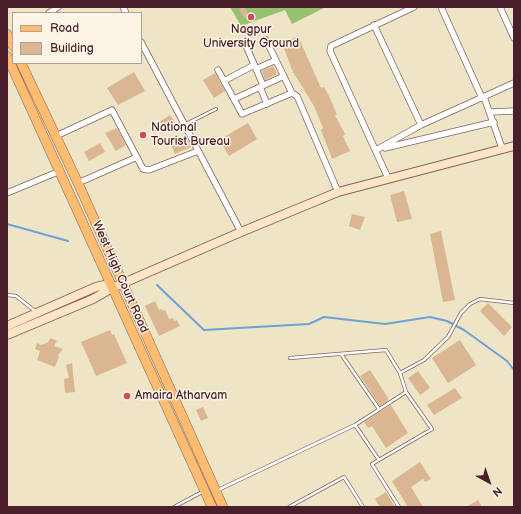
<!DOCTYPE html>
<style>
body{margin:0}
#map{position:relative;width:521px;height:514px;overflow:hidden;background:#eee5c6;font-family:"Balsamiq Sans",sans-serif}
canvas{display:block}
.frame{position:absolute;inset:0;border:8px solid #4a1f2b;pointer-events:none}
.legend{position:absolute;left:12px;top:12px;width:130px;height:52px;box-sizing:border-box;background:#fcf5e5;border:1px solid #b59f9b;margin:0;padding:5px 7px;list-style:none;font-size:12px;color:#4a1f2b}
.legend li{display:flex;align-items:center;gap:8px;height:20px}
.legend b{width:20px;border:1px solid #b59f9b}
.north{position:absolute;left:469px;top:462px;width:40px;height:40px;-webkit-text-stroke:3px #fcf5e5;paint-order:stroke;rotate:140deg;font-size:11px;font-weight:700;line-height:16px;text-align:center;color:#4a1f2b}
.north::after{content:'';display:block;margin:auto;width:14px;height:18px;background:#4a1f2b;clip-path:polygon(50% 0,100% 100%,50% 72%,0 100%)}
</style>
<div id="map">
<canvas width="521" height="514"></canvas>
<div class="frame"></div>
<ul class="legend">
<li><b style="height:5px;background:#febc71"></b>Road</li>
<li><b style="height:11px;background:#dbb693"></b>Building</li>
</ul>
<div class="north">N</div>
</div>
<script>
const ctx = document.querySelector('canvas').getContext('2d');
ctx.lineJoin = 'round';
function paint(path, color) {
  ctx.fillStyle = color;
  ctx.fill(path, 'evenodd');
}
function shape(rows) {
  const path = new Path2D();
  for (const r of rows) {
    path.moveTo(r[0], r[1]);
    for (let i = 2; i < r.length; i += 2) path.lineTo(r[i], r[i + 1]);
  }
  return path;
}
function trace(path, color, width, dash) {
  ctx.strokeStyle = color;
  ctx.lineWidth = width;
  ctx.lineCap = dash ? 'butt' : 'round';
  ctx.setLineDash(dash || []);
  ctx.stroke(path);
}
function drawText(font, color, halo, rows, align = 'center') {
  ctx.font = font + ' "Balsamiq Sans",sans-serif';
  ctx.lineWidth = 3;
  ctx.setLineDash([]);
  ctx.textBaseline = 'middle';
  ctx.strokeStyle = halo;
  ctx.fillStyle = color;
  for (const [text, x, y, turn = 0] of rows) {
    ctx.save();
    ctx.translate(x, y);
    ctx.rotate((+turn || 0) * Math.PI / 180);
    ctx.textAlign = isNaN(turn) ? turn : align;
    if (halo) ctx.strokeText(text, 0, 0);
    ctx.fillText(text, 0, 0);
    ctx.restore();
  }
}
const green = shape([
 [230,7,326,7,292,24,285,10,241,26]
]);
const stream = shape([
 [7,224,68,241],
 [157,285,204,330,309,324,324,317,385,324,430,317,447,321,464,330,507,361,514,370]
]);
const building = shape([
 [244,7,249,15,244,18,239,9],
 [298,36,321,88,324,87,330,98,337,115,335,115,345,134,343,136,350,151,332,159,321,130,323,128,314,106,293,72,282,43],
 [273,66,277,74,265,80,262,71],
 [134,72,145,91,118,105,107,88],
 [215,73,225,91,214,98,203,80],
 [170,115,175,123,161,133,156,124],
 [248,123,257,139,229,156,219,140],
 [117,128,126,145,116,151,105,133],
 [186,138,191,147,175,154,171,145],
 [100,143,105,152,89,161,84,152],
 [404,191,412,219,397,222,390,195],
 [352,214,365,217,360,230,349,226],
 [441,231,455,300,443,302,430,234],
 [155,301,159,310,162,309,163,311,165,310,169,319,173,318,174,321,177,320,180,326,159,336,145,306],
 [488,303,512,327,504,336,480,311],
 [110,330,112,335,114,334,127,363,96,376,81,342],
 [51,338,57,341,54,346,63,349,58,355,59,356,55,367,37,360,40,351,35,349,37,343,41,345,47,343],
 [460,340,476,365,448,383,432,358],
 [72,363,75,392,65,393,64,379,69,378,66,365],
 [370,370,388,398,388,401,380,406,360,376],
 [418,371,430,388,420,395,408,378],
 [455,388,462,398,434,415,427,405],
 [391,405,408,433,386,448,372,426,368,428,364,422],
 [203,407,208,418,201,421,196,410],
 [420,462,431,479,425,482,423,479,411,487,423,507,408,507,392,481],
 [386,492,395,507,380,507,375,499],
 [478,500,482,507,466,507]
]);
const service = shape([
 [184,125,216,109],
 [7,295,16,296,35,311],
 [341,354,379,409],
 [290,358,386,350,400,373],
 [355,425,406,392],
 [218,490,355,425,379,460],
 [174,507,202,492],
 [289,507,344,477,363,507],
 [399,507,372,464,432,429,406,392,400,373,424,360,448,337,461,313,470,304,480,299,514,303]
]);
const minor = shape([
 [123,7,126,13],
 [441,7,482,98],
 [500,7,514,38],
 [49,13,58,7],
 [374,25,421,125],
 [266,40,292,93,297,96,338,192],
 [141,42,241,232],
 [247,48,263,85],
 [256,69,276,60],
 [218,70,242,114,292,93],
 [224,81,254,65],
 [260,87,284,76],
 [484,97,502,148],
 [234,99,260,87,267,104],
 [490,112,514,111],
 [56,136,112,110,143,169,149,170,198,151],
 [385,148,494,122],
 [376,150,421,125,514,83],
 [388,178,330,51,331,46,414,7],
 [78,183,137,157],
 [7,193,60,171]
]);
const secondary = shape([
 [7,326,96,287,104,285,112,288],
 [7,335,93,299,112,288,241,232,338,192,514,146]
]);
const primary = shape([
 [7,34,13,46],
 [7,56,212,507],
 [21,63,78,183,223,507]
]);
const markers = [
 [251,17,4,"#d1495b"],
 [143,135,4,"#d1495b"],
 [127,396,4,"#d1495b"]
];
const poiNames = [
 ["Nagpur",251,30,"center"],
 ["University Ground",251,44,"center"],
 ["National",151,128],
 ["Tourist Bureau",151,142],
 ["Amaira Atharvam",135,396]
];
const streetNames = [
 ["West High Court Road",120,277,66]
];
paint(green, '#96c16e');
trace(stream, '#6fa0d9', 2);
paint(building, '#dbb693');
trace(service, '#836461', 4);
trace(minor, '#836461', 7);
trace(secondary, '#836461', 10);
trace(primary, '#836461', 10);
trace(service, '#fff', 2.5);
trace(minor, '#fff', 5.5);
trace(secondary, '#ffe4c6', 8);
trace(primary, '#febc71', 9);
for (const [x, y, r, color] of markers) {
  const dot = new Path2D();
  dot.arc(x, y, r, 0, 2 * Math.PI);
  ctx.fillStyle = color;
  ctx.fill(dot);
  trace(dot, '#fcf5e5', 1.5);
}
drawText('12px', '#4a1f2b', '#fcf5e5', poiNames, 'left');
drawText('12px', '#4a1f2b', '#fcf5e5', streetNames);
</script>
